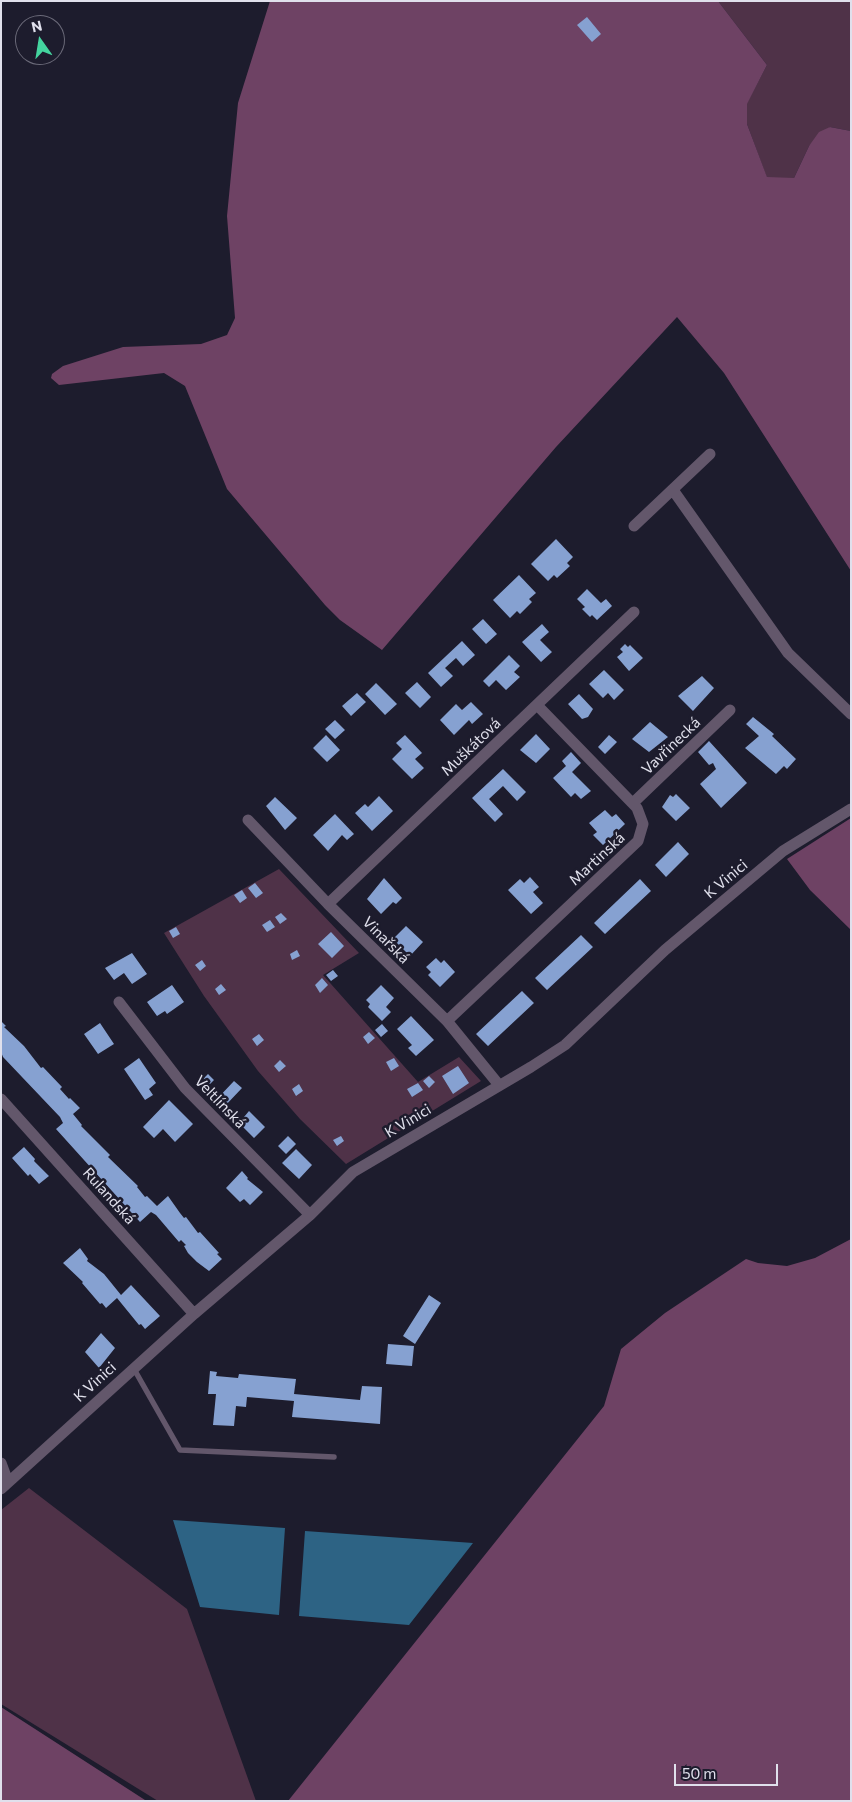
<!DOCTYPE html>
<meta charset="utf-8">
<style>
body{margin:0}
#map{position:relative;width:852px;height:1802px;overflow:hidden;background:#1d1c2d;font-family:Commissioner,sans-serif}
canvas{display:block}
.frame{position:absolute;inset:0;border:2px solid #e0e0ec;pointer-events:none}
.north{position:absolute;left:15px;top:15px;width:50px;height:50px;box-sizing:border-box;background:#1d1c2d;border:1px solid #6b6a79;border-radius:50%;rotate:347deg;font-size:14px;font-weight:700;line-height:20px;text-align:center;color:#e0e0ec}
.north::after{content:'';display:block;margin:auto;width:18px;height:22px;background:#44d49f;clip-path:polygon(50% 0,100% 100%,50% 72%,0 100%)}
.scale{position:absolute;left:674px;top:1764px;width:104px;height:22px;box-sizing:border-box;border:2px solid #e0e0ec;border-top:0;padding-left:6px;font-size:15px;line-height:18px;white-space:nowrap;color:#e0e0ec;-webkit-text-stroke:4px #1d1c2d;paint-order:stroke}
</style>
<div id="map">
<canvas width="852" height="1802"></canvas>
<div class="frame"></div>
<div class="north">N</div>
<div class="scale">50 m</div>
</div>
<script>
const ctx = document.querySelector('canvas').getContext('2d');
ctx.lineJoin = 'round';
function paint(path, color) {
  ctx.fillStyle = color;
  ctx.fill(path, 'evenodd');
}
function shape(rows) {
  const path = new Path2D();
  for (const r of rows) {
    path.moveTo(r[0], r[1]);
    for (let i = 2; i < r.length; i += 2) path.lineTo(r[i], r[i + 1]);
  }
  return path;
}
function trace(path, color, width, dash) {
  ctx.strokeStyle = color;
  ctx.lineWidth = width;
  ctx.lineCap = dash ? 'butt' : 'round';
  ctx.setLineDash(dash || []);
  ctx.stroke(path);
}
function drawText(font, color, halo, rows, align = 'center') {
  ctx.font = font + ' Commissioner,sans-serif';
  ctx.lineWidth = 5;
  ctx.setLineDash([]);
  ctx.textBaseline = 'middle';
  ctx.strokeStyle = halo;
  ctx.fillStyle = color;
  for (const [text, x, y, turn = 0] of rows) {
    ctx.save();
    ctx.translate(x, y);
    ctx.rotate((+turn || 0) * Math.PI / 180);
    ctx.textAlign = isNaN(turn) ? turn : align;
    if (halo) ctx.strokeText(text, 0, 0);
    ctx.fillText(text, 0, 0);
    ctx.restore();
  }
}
const green = shape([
 [718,1,851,1,851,131,830,127,809,146,794,178,767,178,747,124,747,103,767,65],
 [279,869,359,953,323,975,418,1082,459,1057,481,1081,346,1164,300,1119,258,1071,204,996,164,933],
 [29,1488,187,1609,256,1801,158,1801,1,1704,1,1510]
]);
const forest = shape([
 [270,1,718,1,767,65,747,104,747,124,767,177,794,178,809,146,819,132,830,127,851,131,851,571,724,373,677,317,556,447,382,650,340,620,325,605,227,489,185,386,164,373,59,385,51,378,52,374,63,366,123,347,201,344,227,335,235,318,227,216,238,103],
 [851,818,851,930,810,890,787,859],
 [851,1239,851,1801,288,1801,604,1406,621,1349,665,1313,746,1259,758,1263,787,1266,815,1258],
 [1,1707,145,1800,144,1801,1,1801]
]);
const water = shape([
 [173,1520,285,1528,279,1615,200,1607],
 [305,1531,473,1543,409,1625,299,1616]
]);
const building = shape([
 [587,17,601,34,592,42,577,25],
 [556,539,573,557,567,563,570,566,557,578,554,575,548,581,531,564],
 [519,575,536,593,529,599,532,602,520,614,517,611,510,618,493,600],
 [587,589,601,603,606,599,612,606,597,620,592,615,590,617,582,609,585,607,577,599],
 [483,619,497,634,486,644,472,629],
 [542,624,549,632,540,640,552,652,541,662,522,642],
 [462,641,475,655,463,666,456,658,445,668,453,676,441,687,428,673],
 [625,644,628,647,630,645,643,658,629,671,617,657,623,652,620,649],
 [509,655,520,666,514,672,520,677,506,690,496,680,489,687,483,681],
 [604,670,624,690,614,700,608,693,603,698,589,684],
 [702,676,714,688,693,711,678,696],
 [417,682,431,697,420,708,405,693],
 [376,683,397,704,385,715,365,694],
 [357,693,366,702,351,716,342,706],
 [579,694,593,709,588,717,582,719,568,704],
 [471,702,483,714,472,724,469,720,454,735,440,720,456,704,462,710],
 [753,717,774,734,772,736,796,759,787,769,784,766,776,774,745,748,759,736,746,724],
 [335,720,345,730,335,739,325,729],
 [650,722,668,737,649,752,632,739],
 [536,734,550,749,536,763,520,750],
 [326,735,340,750,327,762,313,748],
 [405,735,422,753,415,759,424,768,412,779,392,759,402,749,396,743],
 [609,735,617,742,605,754,598,747],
 [709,741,747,783,721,808,700,784,716,769,713,763,709,765,698,752],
 [571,752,581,763,572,772,591,791,581,799,575,793,571,797,553,778,566,766,562,761],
 [503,769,526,792,517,801,503,786,489,799,503,814,495,822,472,798],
 [676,794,690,808,676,821,662,807,670,795,673,797],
 [379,796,393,811,372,831,355,813,365,804,368,807],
 [275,797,297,818,285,830,266,806],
 [605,810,612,817,616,814,625,824,603,845,593,835,597,832,589,823],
 [335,814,354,834,347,840,342,835,328,851,313,835],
 [678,842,689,854,666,877,655,865],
 [530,877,539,887,533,892,543,903,531,914,508,890,520,879,524,883],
 [384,878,402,898,396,904,393,902,381,914,367,899],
 [640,879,651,891,605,934,594,923],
 [255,883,263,893,256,898,248,888],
 [242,890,247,898,240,903,234,895],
 [281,913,287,919,280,924,275,917],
 [270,920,275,927,267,932,262,925],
 [406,926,423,942,410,956,393,939],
 [176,927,180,934,173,938,169,931],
 [331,932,344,946,332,958,318,944],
 [581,935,593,947,547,990,535,978],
 [297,950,300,956,292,960,290,954],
 [132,953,147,974,132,984,124,973,114,980,105,968],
 [436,958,441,963,444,960,455,972,440,987,428,975,431,972,426,967],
 [202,960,206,966,200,971,195,965],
 [333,970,338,976,331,981,326,975],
 [322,978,328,985,320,993,315,985],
 [221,984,226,990,219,995,215,989],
 [172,985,184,1002,167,1014,165,1011,157,1016,147,1002],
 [381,985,394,998,386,1007,391,1012,382,1021,368,1007,370,1004,366,1000],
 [522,991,534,1003,488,1046,476,1034],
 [411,1016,434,1040,416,1056,408,1048,412,1045,397,1029],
 [1,1021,6,1026,4,1027,24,1046,41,1068,43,1067,62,1087,60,1089,69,1099,70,1098,80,1108,73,1114,82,1125,81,1126,110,1155,108,1157,138,1186,137,1187,145,1197,147,1196,157,1206,168,1196,180,1213,184,1218,186,1217,198,1233,200,1232,219,1253,217,1254,222,1259,209,1271,197,1262,188,1253,184,1246,186,1245,181,1240,179,1242,156,1215,151,1212,140,1222,56,1129,63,1123,60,1117,3,1057,1,1052],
 [100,1023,114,1044,98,1054,84,1034],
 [382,1024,388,1031,381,1037,375,1030],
 [369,1032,375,1038,368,1044,363,1037],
 [259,1034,264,1040,257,1046,252,1039],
 [139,1058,156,1083,149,1089,153,1095,145,1100,124,1069],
 [394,1058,399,1066,391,1071,386,1062],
 [280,1060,286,1066,279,1072,274,1066],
 [458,1066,469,1083,453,1094,442,1076],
 [208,1074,214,1080,205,1089,199,1083],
 [429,1076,435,1082,429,1088,423,1081],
 [234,1081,242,1088,224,1107,216,1100],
 [418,1083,423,1090,412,1097,407,1089],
 [299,1084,303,1091,296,1096,292,1089],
 [169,1100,193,1124,175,1142,163,1129,154,1138,143,1127],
 [249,1111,265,1127,254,1138,239,1123],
 [288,1136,296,1144,286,1154,278,1146],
 [341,1136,344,1141,337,1146,333,1140],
 [24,1147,35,1159,34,1161,49,1176,39,1184,30,1174,28,1176,12,1158],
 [296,1149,312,1165,299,1179,282,1163],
 [242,1171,248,1178,247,1179,263,1192,250,1205,244,1199,240,1202,226,1188],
 [80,1248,88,1259,87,1261,104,1274,121,1295,131,1285,160,1316,145,1329,141,1324,139,1325,117,1298,106,1308,102,1303,100,1304,82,1283,83,1282,63,1263],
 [429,1295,441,1303,415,1344,403,1336],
 [101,1333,115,1348,99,1368,85,1352],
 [388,1344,414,1346,412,1366,386,1364],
 [210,1371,217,1372,216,1376,238,1378,239,1374,296,1379,294,1394,360,1400,362,1386,382,1387,380,1424,292,1417,294,1401,247,1397,246,1407,236,1406,234,1426,213,1425,216,1394,208,1394]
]);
const lane = shape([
 [134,1369,180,1450,334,1457]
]);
const street = shape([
 [673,490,788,653,851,714],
 [634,526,710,454],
 [633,803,730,710],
 [248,820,328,904,447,1021,499,1085],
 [328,904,634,612],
 [119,1002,185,1088,310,1215],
 [447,1021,638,841,643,824,637,808,537,705],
 [1,1099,194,1314],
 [1,1463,8,1482],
 [1,1489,194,1314,310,1215,353,1172,531,1067,565,1045,665,950,783,851,851,809]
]);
const streetNames = [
 ["Vavřinecká",671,746,-44],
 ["Muškátová",471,747,-44],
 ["Martinská",597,859,-43],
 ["K Vinici",726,879,-40],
 ["Vinařská",386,940,45],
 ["Veltlínská",220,1102,46],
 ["K Vinici",408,1121,-31],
 ["Rulandská",109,1196,48],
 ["K Vinici",95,1382,-42]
];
paint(green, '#4f3248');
paint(forest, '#6e4264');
paint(water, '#2d6384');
paint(building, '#86a1d1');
trace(lane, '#63576b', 5.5);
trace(street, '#63576b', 11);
drawText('15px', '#e0e0ec', '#1d1c2d', streetNames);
</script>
